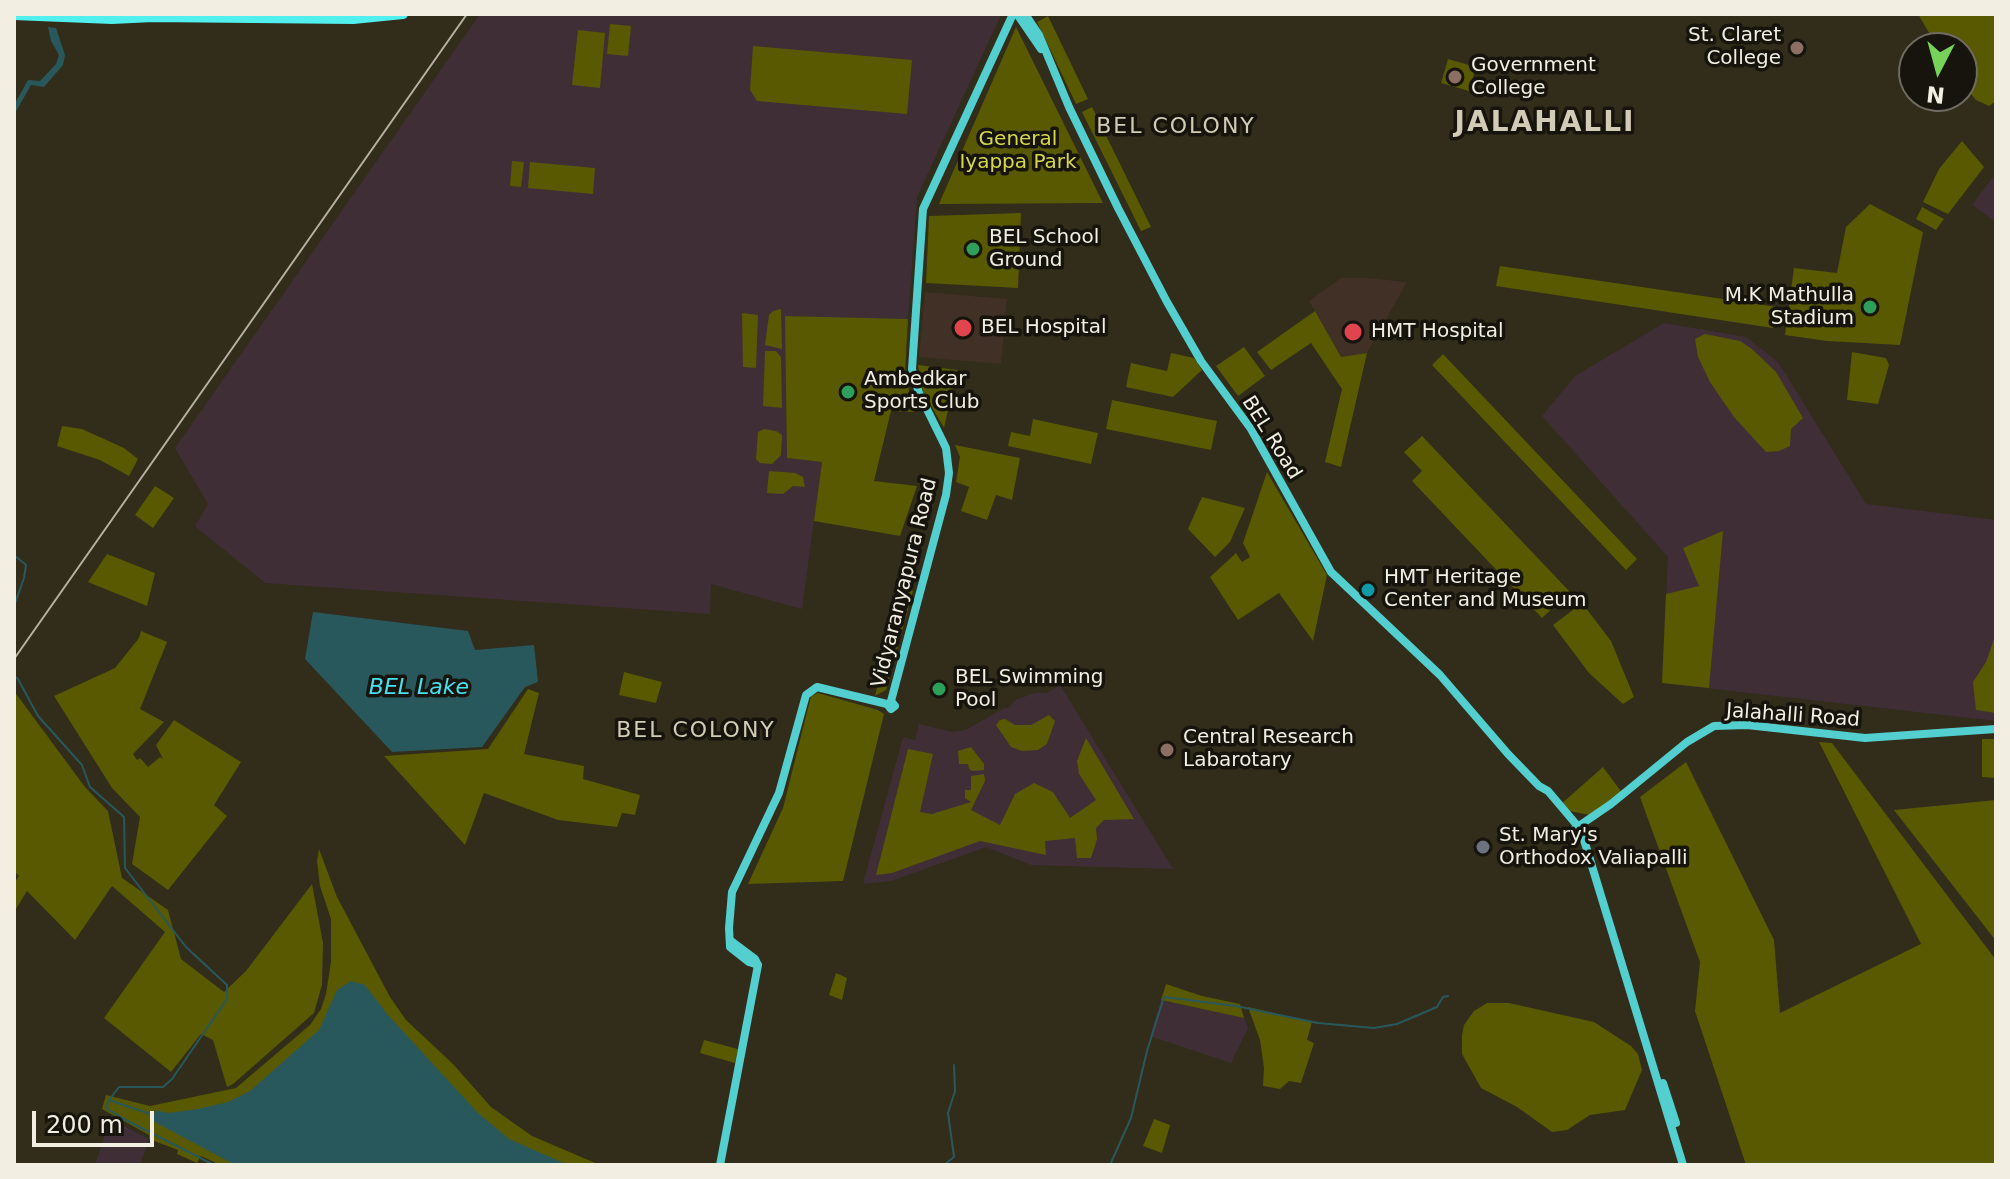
<!DOCTYPE html>
<style>
body{margin:0}
#map{position:relative;width:2010px;height:1179px;overflow:hidden;background:#322c1a;font-family:"DejaVu Sans",sans-serif}
canvas{display:block}
.frame{position:absolute;inset:0;border:16px solid #f2eee2;pointer-events:none}
.north{position:absolute;left:1898px;top:32px;width:80px;height:80px;box-sizing:border-box;background:#17140d;border:2px solid #6f6b62;border-radius:50%;rotate:186deg;font-size:22px;font-weight:700;line-height:32px;text-align:center;color:#f2eee2}
.north::after{content:'';display:block;margin:auto;width:28px;height:36px;background:#77d259;clip-path:polygon(50% 0,100% 100%,50% 72%,0 100%)}
.scale{position:absolute;left:32px;top:1111px;width:122px;height:36px;box-sizing:border-box;border:4px solid #f2eee2;border-top:0;padding-left:10px;font-size:24px;line-height:28px;white-space:nowrap;color:#f2eee2;-webkit-text-stroke:6px #17140d;paint-order:stroke}
</style>
<div id="map">
<canvas width="2010" height="1179"></canvas>
<div class="frame"></div>
<div class="north">N</div>
<div class="scale">200 m</div>
</div>
<script>
const ctx = document.querySelector('canvas').getContext('2d');
ctx.lineJoin = 'round';
function paint(path, color) {
  ctx.fillStyle = color;
  ctx.fill(path, 'evenodd');
}
function shape(rows) {
  const path = new Path2D();
  for (const r of rows) {
    path.moveTo(r[0], r[1]);
    for (let i = 2; i < r.length; i += 2) path.lineTo(r[i], r[i + 1]);
  }
  return path;
}
function trace(path, color, width, dash) {
  ctx.strokeStyle = color;
  ctx.lineWidth = width;
  ctx.lineCap = dash ? 'butt' : 'round';
  ctx.setLineDash(dash || []);
  ctx.stroke(path);
}
function drawText(font, color, halo, rows, align = 'center') {
  ctx.font = font + ' "DejaVu Sans",sans-serif';
  ctx.lineWidth = 7;
  ctx.setLineDash([]);
  ctx.textBaseline = 'middle';
  ctx.strokeStyle = halo;
  ctx.fillStyle = color;
  for (const [text, x, y, turn = 0] of rows) {
    ctx.save();
    ctx.translate(x, y);
    ctx.rotate((+turn || 0) * Math.PI / 180);
    ctx.textAlign = isNaN(turn) ? turn : align;
    if (halo) ctx.strokeText(text, 0, 0);
    ctx.fillText(text, 0, 0);
    ctx.restore();
  }
}
const industrial = shape([
 [480,14,1000,14,1000,17,917,197,908,319,786,316,787,458,822,462,802,609,711,584,710,614,265,583,195,526,208,504,175,448],
 [1996,173,1996,222,1972,205],
 [1664,323,1746,337,1778,362,1866,504,1996,520,1996,721,1662,683,1668,557,1542,416,1575,376],
 [1060,685,1173,869,1031,865,986,847,891,881,863,884,903,737,915,740,919,724,952,732,966,730,1004,708,1009,708,1015,700,1035,693,1047,693],
 [1161,1000,1244,1018,1248,1028,1231,1063,1150,1036],
 [110,1119,149,1139,140,1165,95,1165]
]);
const medical = shape([
 [1341,278,1368,278,1407,282,1367,353,1341,357,1309,301],
 [925,292,1007,299,1001,364,919,357]
]);
const green = shape([
 [1918,14,1996,14,1996,101,1989,106,1976,100,1962,83,1962,48,1938,48],
 [1048,16,1088,99,1076,104,1037,22],
 [610,24,631,26,628,56,607,54],
 [1016,27,1103,203,939,204],
 [578,30,605,33,600,88,572,85],
 [753,46,912,60,907,114,757,101,750,90],
 [1448,59,1476,67,1469,91,1441,83],
 [1092,107,1151,227,1141,231,1082,112],
 [1962,141,1984,167,1948,214,1923,202,1939,169],
 [512,161,524,162,521,187,510,186],
 [530,162,595,168,593,194,528,188],
 [1870,204,1923,232,1900,345,1827,341,1785,335,1794,268,1837,273,1846,227],
 [1922,207,1944,219,1936,230,1916,219],
 [1021,213,1018,288,926,283,929,216],
 [1500,266,1777,307,1773,328,1496,286],
 [781,309,782,349,765,345,769,315,773,311],
 [1315,311,1341,357,1367,353,1341,467,1325,462,1342,389,1311,343,1271,370,1257,352],
 [742,313,758,315,756,368,743,367],
 [785,316,908,319,905,373,914,412,891,411,874,481,917,486,900,536,814,521,822,462,787,458],
 [1705,334,1740,341,1752,349,1776,372,1803,418,1791,429,1790,446,1779,451,1766,452,1734,417,1710,382,1698,357,1695,339],
 [1244,347,1265,376,1238,396,1216,366],
 [765,351,776,351,781,357,782,408,763,406],
 [1852,352,1886,358,1889,365,1878,404,1847,400],
 [1171,353,1194,358,1202,370,1173,397,1126,387,1131,363,1167,371],
 [1443,354,1637,559,1626,570,1432,365],
 [918,365,957,370,944,428,923,392],
 [1112,400,1217,421,1211,450,1106,429],
 [1033,419,1098,433,1091,464,1008,446,1011,432,1030,436],
 [62,426,82,429,124,448,138,459,129,476,100,460,57,446],
 [764,429,776,431,782,435,781,455,772,464,760,463,756,459,758,432],
 [1422,436,1570,592,1542,618,1412,481,1422,471,1404,452],
 [955,445,1020,458,1012,500,996,495,987,520,961,511,969,487,956,482,960,457],
 [769,471,795,473,803,477,805,487,793,486,783,494,767,493],
 [1267,472,1327,575,1313,641,1279,593,1238,620,1210,577,1236,553,1242,562,1250,557,1243,543],
 [155,486,174,498,153,528,135,515],
 [1202,497,1245,508,1230,542,1215,557,1188,529],
 [1723,531,1709,688,1662,683,1666,594,1699,586,1683,548],
 [107,554,155,573,147,606,88,582],
 [901,588,913,591,886,690,875,696],
 [1582,603,1611,641,1634,697,1623,704,1589,673,1553,625],
 [141,631,167,642,140,709,164,722,133,754,137,760,140,758,148,767,160,757,163,759,156,745,174,720,241,762,214,805,227,816,168,890,132,864,140,817,112,788,54,696,115,668,139,638],
 [1996,634,1996,713,1976,710,1973,682,1986,662],
 [624,672,662,682,656,703,619,695],
 [528,689,539,693,524,754,584,766,583,779,640,795,635,815,622,813,617,827,558,820,484,793,465,845,384,756,488,749],
 [14,691,85,787,108,811,122,878,168,910,181,959,224,992,246,971,312,884,323,943,322,985,314,1013,233,1084,227,1087,213,1040,201,1034,171,1072,104,1018,165,932,112,886,75,940,27,891,14,912,14,883,19,876,14,871],
 [818,693,878,710,884,714,843,881,748,884,783,808,811,696],
 [1049,715,1055,721,1047,744,1038,750,1022,751,1011,747,996,725,1000,720,1005,719,1015,725,1031,725],
 [1086,738,1134,819,1104,820,1096,828,1097,839,1091,858,1077,858,1075,838,1045,841,1046,855,980,841,892,873,876,875,908,749,933,754,920,812,932,814,971,802,965,798,965,790,971,790,971,776,984,774,985,781,971,810,1000,825,1015,794,1034,783,1053,792,1070,818,1096,800,1079,774,1077,761],
 [1982,739,1996,739,1996,778,1982,777],
 [1819,742,1832,743,1996,960,1996,1165,1746,1165,1695,1011,1700,962,1640,797,1686,762,1774,940,1780,1013,1921,944],
 [971,747,984,764,984,770,972,771,969,769,968,764,959,764,958,751],
 [1603,767,1623,794,1595,816,1564,810,1560,805],
 [1996,800,1996,941,1894,810],
 [319,849,337,897,390,997,406,1020,453,1064,491,1107,532,1136,600,1165,220,1165,201,1156,197,1163,177,1154,178,1150,149,1139,149,1135,102,1109,106,1095,150,1106,236,1088,310,1025,321,1009,326,994,331,962,331,919,320,886,317,861],
 [836,973,847,978,842,1000,829,995],
 [1166,984,1202,996,1240,1004,1244,1018,1161,1000],
 [1487,1003,1509,1003,1594,1022,1631,1046,1638,1054,1642,1070,1625,1110,1590,1115,1567,1130,1552,1132,1517,1107,1481,1088,1462,1054,1462,1035,1464,1025,1474,1011],
 [1248,1007,1312,1022,1307,1040,1314,1043,1301,1083,1289,1081,1280,1089,1263,1086,1264,1068,1260,1040],
 [704,1040,738,1049,735,1063,700,1053],
 [1154,1119,1170,1125,1162,1153,1143,1146]
]);
const water = shape([
 [48,27,56,28,65,55,63,65,44,87,31,85,14,115,14,105,28,80,40,81,56,64,59,55,51,41],
 [313,612,468,631,475,650,534,645,538,682,525,687,482,747,392,752,305,659],
 [351,981,365,985,388,1015,478,1113,509,1139,568,1165,235,1165,153,1121,155,1110,168,1113,198,1109,228,1102,250,1091,319,1030,337,990]
]);
const stream = shape([
 [14,555,26,565,24,578,14,606],
 [14,676,18,679,38,716,82,765,90,787,124,817,125,868,186,947,227,985,227,999,172,1079,163,1087,119,1087,109,1100,156,1116],
 [109,1100,106,1108,122,1118,214,1165],
 [890,1165,944,1165,954,1157,948,1113,955,1091,954,1065],
 [1110,1165,1131,1118,1147,1051,1164,997,1236,1006,1318,1023,1374,1028,1397,1024,1437,1007,1443,997,1448,996]
]);
const major = shape([
 [1017,14,1041,49],
 [1025,14,1039,35,1069,107,1118,208,1167,302,1201,361,1251,429,1331,572,1440,675,1508,754,1539,786,1548,791,1581,830,1683,1165],
 [1573,830,1611,804,1687,742,1714,726,1747,725,1865,738,1996,729],
 [758,965,749,962,730,947,729,928,732,892,779,793,806,695,817,687,887,704,891,709,895,706,891,701,946,495,949,473,946,448,919,393,912,369,923,209,1013,14],
 [1663,1083,1676,1123],
 [720,1165,758,965,755,959,731,941]
]);
const highway = shape([
 [14,15,112,19,153,17,353,19,403,14]
]);
const rail = shape([
 [14,659,467,14]
]);
const markers = [
 [1797,48,8,"#8d6e63"],
 [1455,77,8,"#8d6e63"],
 [973,249,8,"#2e9e5b"],
 [1870,307,8,"#2e9e5b"],
 [963,328,10,"#e0444e"],
 [1353,332,10,"#e0444e"],
 [848,392,8,"#2e9e5b"],
 [1368,590,8,"#0f9aa8"],
 [939,689,8,"#2e9e5b"],
 [1167,750,8,"#8d6e63"],
 [1483,847,8,"#6b7280"]
];
const poiNames = [
 ["St. Claret",1781,36,"right"],
 ["College",1781,59,"right"],
 ["Government",1471,66],
 ["College",1471,89],
 ["BEL School",989,238],
 ["Ground",989,261],
 ["M.K Mathulla",1854,296,"right"],
 ["Stadium",1854,319,"right"],
 ["BEL Hospital",981,328],
 ["HMT Hospital",1371,332],
 ["Ambedkar",864,380],
 ["Sports Club",864,403],
 ["HMT Heritage",1384,578],
 ["Center and Museum",1384,601],
 ["BEL Swimming",955,678],
 ["Pool",955,701],
 ["Central Research",1183,738],
 ["Labarotary",1183,761],
 ["St. Mary's",1499,836],
 ["Orthodox Valiapalli",1499,859]
];
const parkNames = [
 ["General",1018,140],
 ["Iyappa Park",1018,163]
];
const streetNames = [
 ["BEL Road",1271,438,58],
 ["Vidyaranyapura Road",905,583,-76],
 ["Jalahalli Road",1793,716,4]
];
const neighbourhoodNames = [
 ["BEL COLONY",1176,127],
 ["BEL COLONY",696,731]
];
const waterNames = [
 ["BEL Lake",419,688]
];
const districtNames = [
 ["JALAHALLI",1545,124]
];
paint(industrial, '#402e37');
paint(medical, '#403025');
paint(green, '#585900');
paint(water, '#29585c');
trace(stream, '#29585c', 2);
trace(major, '#52cfce', 8);
trace(highway, '#52efef', 10);
trace(rail, '#b6b1a3', 2);
for (const [x, y, r, color] of markers) {
  const dot = new Path2D();
  dot.arc(x, y, r, 0, 2 * Math.PI);
  ctx.fillStyle = color;
  ctx.fill(dot);
  trace(dot, '#17140d', 3);
}
drawText('20px', '#f2eee2', '#17140d', poiNames, 'left');
drawText('20px', '#d6d84c', '#17140d', parkNames);
drawText('20px', '#f2eee2', '#17140d', streetNames);
ctx.letterSpacing = '2px';
drawText('22px', '#d2cbb5', '#17140d', neighbourhoodNames);
ctx.letterSpacing = '0px';
drawText('italic 22px', '#46e2ef', '#17140d', waterNames);
ctx.letterSpacing = '2px';
drawText('bold 28px', '#d2cbb5', '#17140d', districtNames);
ctx.letterSpacing = '0px';
</script>
